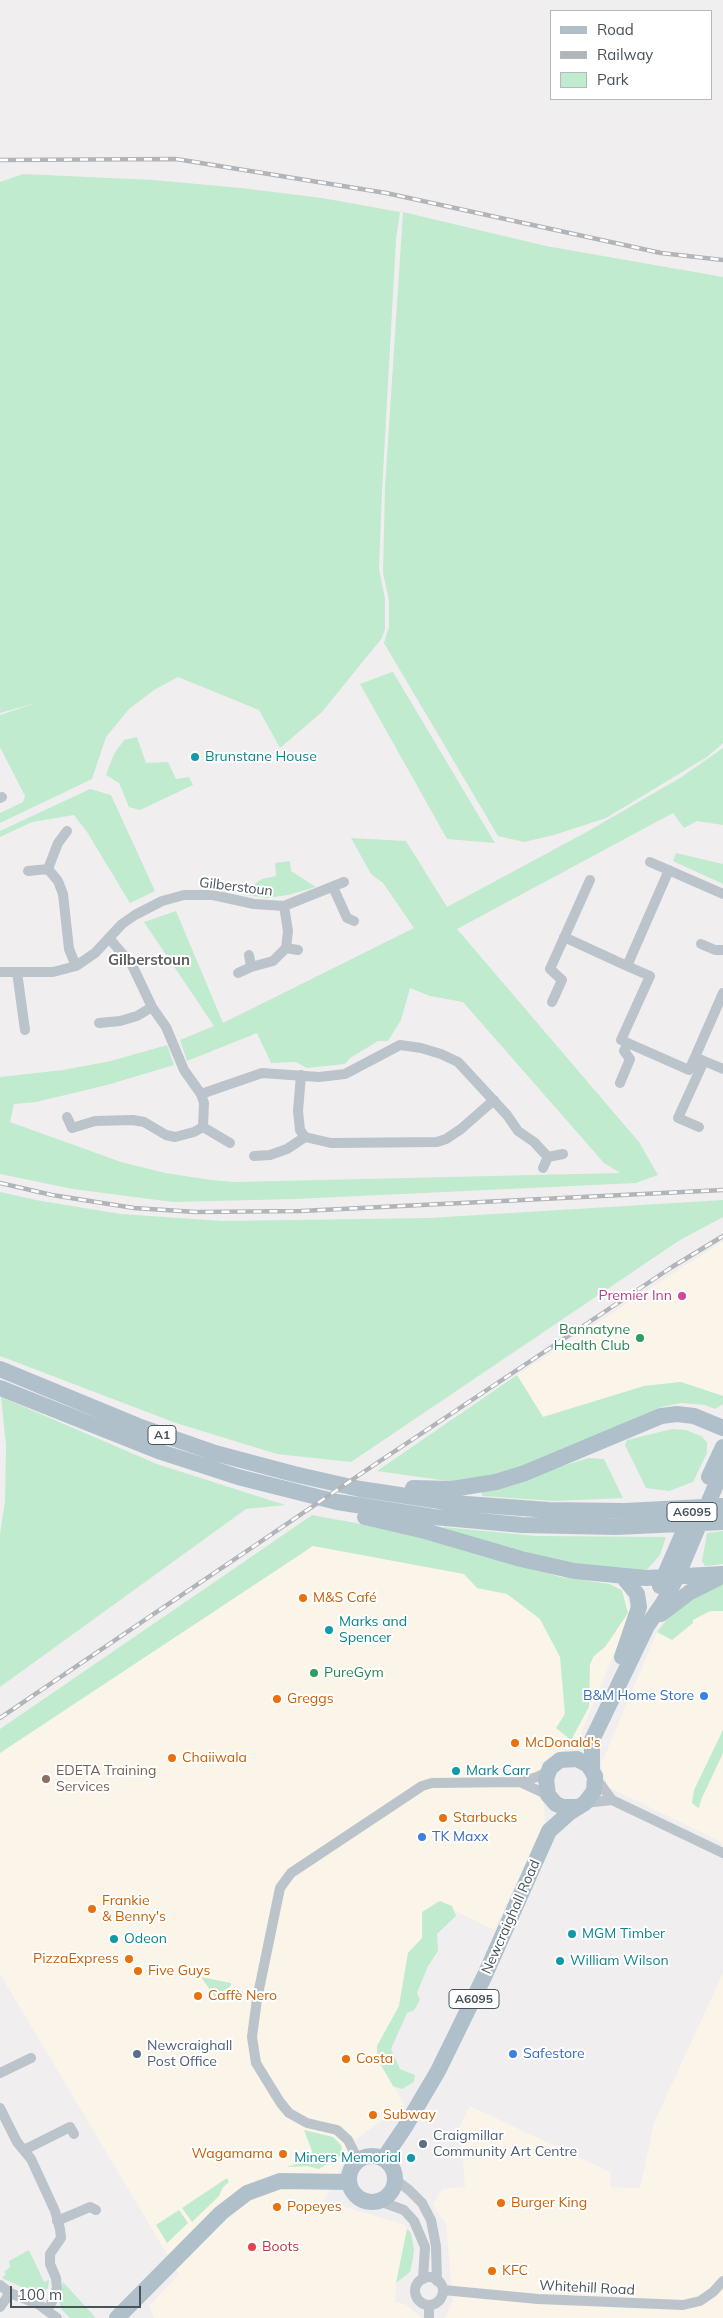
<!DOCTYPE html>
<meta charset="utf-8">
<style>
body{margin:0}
#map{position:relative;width:723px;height:2318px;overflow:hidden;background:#f1eeef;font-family:Mulish,sans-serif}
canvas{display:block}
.legend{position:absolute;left:550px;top:10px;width:162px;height:90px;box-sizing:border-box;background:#fff;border:1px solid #b6babd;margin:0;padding:6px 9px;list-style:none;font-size:15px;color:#48535a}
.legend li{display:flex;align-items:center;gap:10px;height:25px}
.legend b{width:25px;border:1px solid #b6babd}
.scale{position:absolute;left:10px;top:2286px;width:131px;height:22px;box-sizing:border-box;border:2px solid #48535a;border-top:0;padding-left:6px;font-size:15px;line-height:18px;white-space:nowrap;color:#48535a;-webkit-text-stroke:4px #fff;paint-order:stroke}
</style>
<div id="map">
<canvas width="723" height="2318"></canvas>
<ul class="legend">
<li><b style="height:6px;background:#b0c0cb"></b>Road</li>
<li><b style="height:6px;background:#b1b4b8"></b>Railway</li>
<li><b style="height:14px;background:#c0ebce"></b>Park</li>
</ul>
<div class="scale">100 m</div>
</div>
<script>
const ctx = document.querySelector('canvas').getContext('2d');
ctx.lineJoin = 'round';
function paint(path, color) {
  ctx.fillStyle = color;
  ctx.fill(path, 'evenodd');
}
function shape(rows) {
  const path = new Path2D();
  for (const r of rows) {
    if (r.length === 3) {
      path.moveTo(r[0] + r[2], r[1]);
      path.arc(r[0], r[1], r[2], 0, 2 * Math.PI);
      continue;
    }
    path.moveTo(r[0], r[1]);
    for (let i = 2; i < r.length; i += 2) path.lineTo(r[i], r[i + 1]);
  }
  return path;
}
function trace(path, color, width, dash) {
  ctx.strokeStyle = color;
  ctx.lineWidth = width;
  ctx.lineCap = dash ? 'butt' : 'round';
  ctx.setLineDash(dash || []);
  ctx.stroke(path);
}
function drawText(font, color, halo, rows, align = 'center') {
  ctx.font = font + ' Mulish,sans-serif';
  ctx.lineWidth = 4;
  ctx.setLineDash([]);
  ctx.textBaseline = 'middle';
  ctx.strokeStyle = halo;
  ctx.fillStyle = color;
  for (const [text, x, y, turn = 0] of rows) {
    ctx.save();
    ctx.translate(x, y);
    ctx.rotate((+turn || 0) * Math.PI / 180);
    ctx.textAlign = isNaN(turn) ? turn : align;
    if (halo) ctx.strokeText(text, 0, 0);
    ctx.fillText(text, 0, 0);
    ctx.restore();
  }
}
const commercial = shape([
 [723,1241,723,1396,681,1382,644,1386,543,1417,517,1375],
 [312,1515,392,1530,610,1583,624,1589,631,1613,576,1745,541,1762,545,1823,494,1930,435,1901,422,1923,422,1938,408,1953,399,2006,377,2046,377,2058,404,2104,354,2141,324,2201,403,2224,411,2233,414,2249,413,2259,410,2272,396,2283,395,2302,405,2304,422,2318,154,2318,149,2306,179,2274,0,1974,0,1729],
 [708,1598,723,1605,723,1843,608,1787,601,1764,657,1632],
 [723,1973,723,2318,445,2318,453,2301,446,2224,433,2205,442,2189,465,2187,460,2125,470,2106,610,2172,611,2187,640,2188,654,2123]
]);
const green = shape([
 [23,174,153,180,241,188,322,198,400,212,396,239,382,492,379,569,385,599,385,629,382,638,322,712,280,748,259,710,178,677,154,690,129,709,106,737,92,779,0,823,0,813,23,802,25,796,0,747,0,715,36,703,0,713,0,182],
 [403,212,546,246,723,277,723,743,707,757,606,818,554,835,524,842,498,836,384,643,389,627,389,600,383,573,385,487],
 [392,672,393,672,495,843,447,839,360,684],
 [137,737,146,763,168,762,176,779,189,777,193,785,140,810,129,807,119,783,106,775,114,754,124,740],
 [723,748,723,825,697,821,684,828,673,813,457,929,639,1142,658,1175,636,1183,295,1199,173,1202,73,1189,0,1174,0,1077,63,1070,111,1061,167,1045,174,1065,107,1085,36,1102,14,1104,10,1122,121,1162,165,1173,211,1180,235,1182,620,1173,604,1163,463,1002,430,996,410,988,401,1020,388,1041,378,1041,350,1058,345,1064,307,1068,296,1062,271,1063,257,1033,187,1061,180,1040,214,1026,144,922,176,911,223,1023,414,928,383,883,371,874,351,838,406,841,447,907,583,834,680,778],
 [90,789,111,795,155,891,130,903,87,832,74,815,32,822,0,837,0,831],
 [676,853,723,864,723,884,673,861],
 [290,861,291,871,316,887,288,895,267,898,246,895,246,890,262,879,276,876,275,863],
 [0,1192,41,1201,121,1214,223,1221,429,1218,723,1200,723,1217,680,1240,351,1462,277,1454,176,1423,0,1356],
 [517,1375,543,1417,644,1386,681,1382,723,1396,723,1404,715,1409,705,1405,681,1403,661,1407,536,1462,489,1476,455,1482,377,1471],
 [1,1397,157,1464,285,1505,246,1509,0,1687,0,1534,5,1501,6,1445],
 [672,1429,686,1430,701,1436,707,1442,707,1453,693,1482,669,1491,646,1488,625,1445,627,1440],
 [588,1458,604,1459,623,1498,554,1501,482,1496,482,1492],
 [312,1515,389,1529,561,1577,610,1584,622,1590,628,1613,605,1647,594,1656,590,1664,589,1707,571,1740,556,1728,565,1714,560,1657,540,1619,507,1594,477,1588,464,1574,313,1546,0,1753,0,1729],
 [443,1527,536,1536,666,1537,660,1555,646,1571,594,1567,547,1558,445,1531],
 [723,1531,723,1564,705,1566,702,1561,707,1533],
 [723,1584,723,1611,710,1611,693,1620,693,1623,672,1640,657,1632,672,1613,701,1591],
 [723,1730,723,1753,701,1800,699,1808,697,1807,692,1803,694,1790],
 [440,1901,452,1906,456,1916,437,1934,438,1951,428,1966,417,1993,420,2000,414,2010,407,2013,391,2049,400,2069,415,2075,414,2082,402,2089,393,2086,377,2058,377,2046,399,2006,408,1953,422,1938,422,1912],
 [201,1977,231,1983,231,1986,215,1997],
 [304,2130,333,2137,341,2145,343,2154,319,2169,307,2166,286,2167,303,2162,311,2156,312,2151],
 [227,2178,229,2182,223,2187,219,2196,192,2222,182,2208],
 [179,2210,188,2223,167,2243,156,2225],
 [407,2229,411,2233,414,2249,413,2259,410,2272,396,2283],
 [29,2250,44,2282,49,2280,48,2288,42,2294,34,2293,2,2278,6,2274,4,2272,10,2267,9,2261],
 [63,2282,95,2317,94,2318,70,2318,62,2310,59,2302]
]);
const minor = shape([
 [0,798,2,797],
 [67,831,58,843,48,869,58,881,63,894,69,949,76,966],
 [650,862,723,894],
 [669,870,627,966,650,976,621,1040,689,1070,695,1057],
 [28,871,48,869],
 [333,887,347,918,354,921],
 [564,937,627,966],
 [701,944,715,950,723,950],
 [286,948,298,950],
 [249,955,251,967],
 [0,972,53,972,76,966,95,953,122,924,135,915,162,901,184,895,213,895,254,904,284,906,344,882],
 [17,972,25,1030],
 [238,973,251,967,273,961,286,948,288,931,284,906],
 [552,1002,562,980,550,969,590,880],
 [99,1023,120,1021,137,1016,152,1007],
 [704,1061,723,1069],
 [301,1075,298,1111,300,1130,305,1137,331,1143,437,1142,446,1139,461,1129,494,1100],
 [620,1083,630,1059,624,1051,628,1043],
 [201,1094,262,1073,319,1077,345,1074,400,1045,421,1048,441,1054,458,1062,507,1115,518,1131,534,1142,548,1157],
 [67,1117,72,1128,95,1121,133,1120,144,1122,166,1135,175,1137,194,1132,203,1127,204,1103,201,1094,184,1070,166,1027,152,1007,132,965,109,938],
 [203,1127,230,1143],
 [699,1127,678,1118,704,1061,695,1057,723,993],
 [254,1156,270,1155,287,1149,305,1137],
 [543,1168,548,1157,563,1154],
 [595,1777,612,1800,723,1853],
 [520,1782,548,1795],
 [585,1803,612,1800],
 [0,2073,31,2058],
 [0,2108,17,2142,31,2159,55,2211,60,2229,61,2238,50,2254,50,2264,56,2278,57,2288,53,2300,47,2310],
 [24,2150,70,2127,74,2134],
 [358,2160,348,2140,337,2130,307,2123,289,2113,280,2102,256,2063,252,2037,257,1999,280,1888,291,1873,422,1786,432,1783,520,1782,537,1777,549,1771],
 [396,2180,409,2190,422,2203,431,2220,436,2246,437,2281],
 [379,2201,404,2210,414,2221,425,2247,423,2279],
 [57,2221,90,2207,96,2210],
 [429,2291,14],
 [0,2285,10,2293,38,2304,57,2318],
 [443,2290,538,2299,683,2305,700,2301,713,2292,723,2281],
 [0,2307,10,2293],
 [429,2318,429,2305]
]);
const primary = shape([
 [0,1369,138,1426,215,1453,294,1474,360,1489,453,1503,549,1510,625,1511,723,1506],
 [0,1388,161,1452,238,1477,337,1502,434,1517,522,1525,616,1527,723,1522],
 [709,1477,723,1447],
 [413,1488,452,1489,496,1482,525,1473,661,1416,677,1414,694,1416,723,1428],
 [365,1517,425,1531,521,1559,574,1571,646,1578,723,1574],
 [660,1586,690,1517],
 [661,1614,690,1592,718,1578],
 [622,1657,639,1607,637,1594,623,1577],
 [592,1771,592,1740,647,1626,663,1603,677,1577,723,1468],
 [372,2179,23],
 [384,2158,405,2127,438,2071,485,1975,549,1831,569,1813,585,1803,594,1791,595,1776,588,1765,577,1759,560,1760,550,1768,546,1779,548,1795,556,1804,563,1807,578,1807],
 [117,2318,221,2213,247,2193,280,2181,349,2182]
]);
const rail = shape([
 [0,160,176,159,386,193,661,253,723,260],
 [0,1183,52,1195,134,1208,196,1212,301,1211,723,1190],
 [0,1718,368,1469,672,1267,723,1236]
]);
const markers = [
 [195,757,5,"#0f9aa8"],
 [682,1296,5,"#d1479c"],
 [640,1338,5,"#2e9e5b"],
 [303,1598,5,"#e8710a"],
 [329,1630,5,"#0f9aa8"],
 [314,1673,5,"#2e9e5b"],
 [704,1696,5,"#3f7fe0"],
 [277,1699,5,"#e8710a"],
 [515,1743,5,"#e8710a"],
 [172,1758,5,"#e8710a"],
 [456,1771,5,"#0f9aa8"],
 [46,1779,5,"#8d6e63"],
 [443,1818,5,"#e8710a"],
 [422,1837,5,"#3f7fe0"],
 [92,1909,5,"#e8710a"],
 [572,1934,5,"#0f9aa8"],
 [114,1939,5,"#0f9aa8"],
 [129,1959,5,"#e8710a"],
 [560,1961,5,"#0f9aa8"],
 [138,1971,5,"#e8710a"],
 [198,1996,5,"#e8710a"],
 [137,2054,5,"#5c6f8a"],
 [513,2054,5,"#3f7fe0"],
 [346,2059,5,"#e8710a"],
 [373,2115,5,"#e8710a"],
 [423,2144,5,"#5c6f8a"],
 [283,2154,5,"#e8710a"],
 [411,2158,5,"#0f9aa8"],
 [501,2203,5,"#e8710a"],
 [277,2207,5,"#e8710a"],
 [252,2247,5,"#e0444e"],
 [492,2271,5,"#e8710a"]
];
const shields = [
 [162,1435,28],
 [692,1512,50],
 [474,1999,50]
];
const shieldNames = [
 ["A1",162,1435],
 ["A6095",692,1512],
 ["A6095",474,1999]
];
const cultureNames = [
 ["Brunstane House",205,757],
 ["Marks and",339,1622],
 ["Spencer",339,1638],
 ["Mark Carr",466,1771],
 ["MGM Timber",582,1934],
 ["Odeon",124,1939],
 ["William Wilson",570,1961],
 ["Miners Memorial",401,2158,"right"]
];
const streetNames = [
 ["Gilberstoun",236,887,7],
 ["Newcraighall Road",511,1917,-66],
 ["Whitehill Road",587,2288,3]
];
const hotelNames = [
 ["Premier Inn",672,1296]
];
const leisureNames = [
 ["Bannatyne",630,1330],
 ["Health Club",630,1346],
 ["PureGym",324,1673,"left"]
];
const foodNames = [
 ["M&S Café",313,1598],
 ["Greggs",287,1699],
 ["McDonald's",525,1743],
 ["Chaiiwala",182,1758],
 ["Starbucks",453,1818],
 ["Frankie",102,1901],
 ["& Benny's",102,1917],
 ["PizzaExpress",119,1959,"right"],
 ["Five Guys",148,1971],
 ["Caffè Nero",208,1996],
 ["Costa",356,2059],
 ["Subway",383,2115],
 ["Wagamama",273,2154,"right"],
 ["Burger King",511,2203],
 ["Popeyes",287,2207],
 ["KFC",502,2271]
];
const shopNames = [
 ["B&M Home Store",694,1696,"right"],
 ["TK Maxx",432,1837],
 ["Safestore",523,2054]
];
const educationNames = [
 ["EDETA Training",56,1771],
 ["Services",56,1787]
];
const serviceNames = [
 ["Newcraighall",147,2046],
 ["Post Office",147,2062],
 ["Craigmillar",433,2136],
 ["Community Art Centre",433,2152]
];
const healthNames = [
 ["Boots",262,2247]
];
const neighbourhoodNames = [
 ["Gilberstoun",149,960]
];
paint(commercial, '#faf4e9');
paint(green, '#c0ebce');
trace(minor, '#bbc4ca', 10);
trace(primary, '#b0c0cb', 16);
trace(rail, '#b1b4b8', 4.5);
trace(rail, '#fff', 2.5, [8]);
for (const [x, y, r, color] of markers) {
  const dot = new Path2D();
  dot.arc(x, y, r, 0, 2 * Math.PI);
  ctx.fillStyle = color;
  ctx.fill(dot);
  trace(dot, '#fff', 2);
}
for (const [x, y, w] of shields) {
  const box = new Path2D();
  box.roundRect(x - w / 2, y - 9.5, w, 19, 4);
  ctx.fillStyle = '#fff';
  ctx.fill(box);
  trace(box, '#48535a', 1);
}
drawText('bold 12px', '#48535a', null, shieldNames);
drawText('14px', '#0d838f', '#fff', cultureNames, 'left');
drawText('14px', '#48535a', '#fff', streetNames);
drawText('14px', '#b23c85', '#fff', hotelNames, 'right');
drawText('14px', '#27864d', '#fff', leisureNames, 'right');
drawText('14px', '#c56008', '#fff', foodNames, 'left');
drawText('14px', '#366cbe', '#fff', shopNames, 'left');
drawText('14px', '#785e54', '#fff', educationNames, 'left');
drawText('14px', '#4e5e75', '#fff', serviceNames, 'left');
drawText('14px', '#be3a42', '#fff', healthNames, 'left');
drawText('bold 15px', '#5c5f63', '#fff', neighbourhoodNames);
</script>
